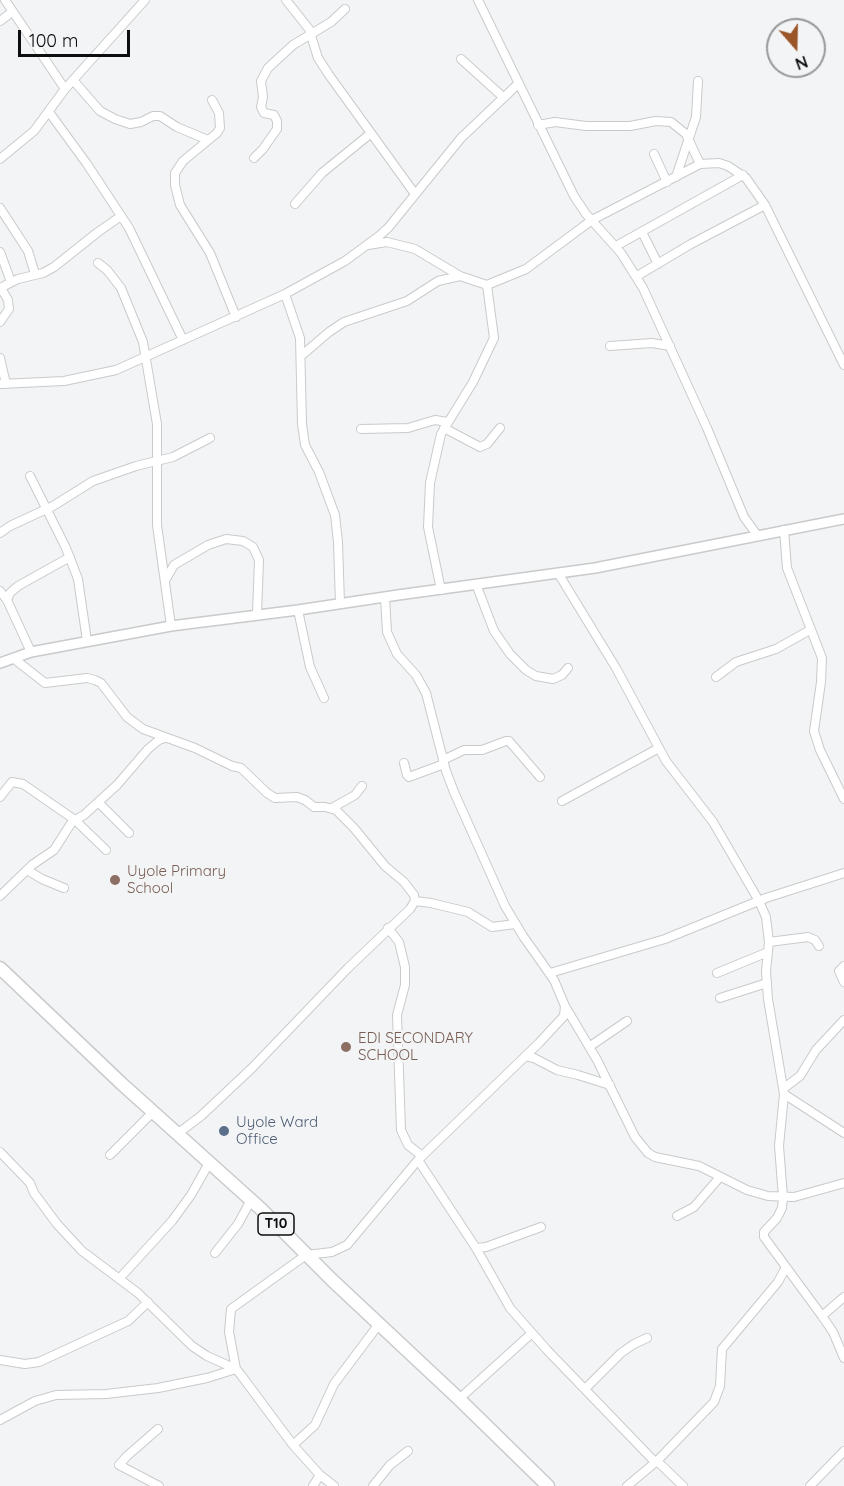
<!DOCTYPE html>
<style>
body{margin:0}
#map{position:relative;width:844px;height:1486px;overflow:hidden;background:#f3f4f5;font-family:Quicksand,sans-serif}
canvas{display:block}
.north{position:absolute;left:766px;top:18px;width:60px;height:60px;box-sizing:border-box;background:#f3f4f5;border:2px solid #979899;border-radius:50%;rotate:160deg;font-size:16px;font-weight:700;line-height:24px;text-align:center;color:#0d0e0e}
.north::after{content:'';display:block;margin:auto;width:21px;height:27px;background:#9a5529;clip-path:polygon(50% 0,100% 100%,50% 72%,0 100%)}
.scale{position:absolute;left:18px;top:30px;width:112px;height:27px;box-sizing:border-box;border:3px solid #0d0e0e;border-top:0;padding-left:8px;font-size:18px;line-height:21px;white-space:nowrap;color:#0d0e0e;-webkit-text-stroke:4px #f3f4f5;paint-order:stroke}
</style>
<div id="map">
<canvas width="844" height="1486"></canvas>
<div class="north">N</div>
<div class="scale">100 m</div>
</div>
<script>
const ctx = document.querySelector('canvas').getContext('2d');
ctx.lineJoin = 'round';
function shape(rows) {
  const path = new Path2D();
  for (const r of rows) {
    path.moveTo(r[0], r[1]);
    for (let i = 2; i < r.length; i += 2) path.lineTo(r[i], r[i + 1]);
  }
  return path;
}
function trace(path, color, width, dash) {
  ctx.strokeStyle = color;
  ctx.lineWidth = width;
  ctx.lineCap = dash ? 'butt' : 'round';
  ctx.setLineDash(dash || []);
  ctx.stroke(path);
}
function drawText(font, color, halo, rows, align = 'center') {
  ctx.font = font + ' Quicksand,sans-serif';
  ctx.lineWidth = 4.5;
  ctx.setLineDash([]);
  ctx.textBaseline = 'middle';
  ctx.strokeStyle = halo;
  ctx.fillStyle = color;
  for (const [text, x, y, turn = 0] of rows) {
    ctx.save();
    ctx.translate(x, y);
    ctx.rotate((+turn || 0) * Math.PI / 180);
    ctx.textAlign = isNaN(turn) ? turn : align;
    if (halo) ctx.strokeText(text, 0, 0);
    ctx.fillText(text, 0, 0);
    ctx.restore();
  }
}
const minor = shape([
 [5,0,65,89],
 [286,0,309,29,318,58,329,75,415,194],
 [478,0,574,196,586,214,621,253,643,288,707,428,744,517,757,535],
 [0,21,12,12],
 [461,59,503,97],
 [73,80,100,111,115,119,130,124,141,122,153,116,160,116,177,127,208,140],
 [212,100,219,113,220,128,217,133,183,161,175,173,175,185,180,205,210,253,236,317],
 [49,112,87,164,129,228,183,340],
 [538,125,555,122,586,126,630,126,656,121,671,122,686,134,700,164],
 [654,154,667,182],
 [254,158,263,149,277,129,277,121,274,115,264,113,261,107,263,97,261,81,268,68,293,45,331,22,345,9],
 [0,159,34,131,65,89,145,0],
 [676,177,696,117,698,81],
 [295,204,322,173,370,134],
 [0,208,28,251,35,274],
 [642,232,658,264],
 [368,245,387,242,415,249,460,276,487,285,526,269,592,220,700,164,719,163,728,166,746,178,765,205,844,365],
 [616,246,743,175],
 [0,252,11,282],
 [98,263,107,270,121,288,143,342,157,424,157,525,171,626],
 [637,276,691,244,765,205],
 [0,288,18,279,43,273,54,267,98,232,121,216],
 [285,294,300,338,302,424,305,445,319,472,335,515,338,542,340,604],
 [0,322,9,309,8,300,1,288],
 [610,346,652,343,670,346],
 [301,356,329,332,344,322,407,301,438,281,460,276],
 [0,358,6,384],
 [0,384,64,381,116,370,285,294,345,261,379,236,388,228,461,138,518,84],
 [444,428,480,447,487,444,500,428],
 [361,429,408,428,435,420,447,422],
 [30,476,66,548,78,579,87,641],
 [784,530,787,568,822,658,821,682,814,731,820,750,844,799],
 [0,533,10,526,53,506,93,481,136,466,173,457,210,438],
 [558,573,616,668,666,761,713,822,759,901,766,917,769,942,766,971,768,999,784,1094,779,1146,783,1197,782,1208,777,1218,764,1232,764,1237,822,1316,833,1332,844,1358],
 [166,579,174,565,208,545,226,539,243,541,253,547,259,560,257,614],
 [476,584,494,631,510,654,526,670,536,676,553,679,562,675,568,668],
 [441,590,428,527,430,483,441,434,473,382,494,338,487,285],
 [0,591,7,600,31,652],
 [7,600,10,593,18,586,70,557],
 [298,610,310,667,324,698],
 [13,658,45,683,87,678,95,680,101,683,127,717,143,729,195,748,232,766,241,768,267,793,275,798,297,797,305,800,314,807,325,807,336,810,354,828,385,866,404,882,414,895,415,901,410,909,348,968,252,1068,201,1116,177,1134],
 [716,677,736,662,776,649,810,630],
 [443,760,464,750,482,750,506,741,509,741,540,777],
 [404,763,407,775,409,777,444,764],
 [0,797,12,782,23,784,75,820,106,850],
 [562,801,659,748],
 [99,803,129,833],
 [332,808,355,795,362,786],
 [27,870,42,879,64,888],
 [0,896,32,865,54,850,72,822,84,815,117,785,148,749,159,740,165,738],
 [415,901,431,903,468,912,492,927,515,924],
 [388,928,399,942,405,967,405,985,397,1015,401,1130,408,1145,422,1156],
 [769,942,808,937,815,940,819,946],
 [844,966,839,971,844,982],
 [550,973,665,939,766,898,844,873],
 [717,973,768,952],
 [720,998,767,983],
 [565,1006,597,1060,635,1137,648,1153,655,1157,699,1166,747,1190,768,1196,794,1197,844,1183],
 [589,1047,627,1021],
 [525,1056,534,1058,557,1070,578,1075,610,1085],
 [784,1088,800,1076,816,1050,844,1020],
 [784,1094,844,1133],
 [0,1152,30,1183,34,1193,57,1224,82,1251,138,1293,192,1346,207,1356,236,1369,241,1375,293,1445,320,1475,334,1486],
 [110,1155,153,1112],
 [418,1160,476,1248,510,1308,547,1350,655,1462],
 [677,1216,694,1207,720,1177],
 [476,1248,486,1247,541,1227],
 [215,1253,238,1224,251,1200],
 [119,1279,172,1221,191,1195,209,1163],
 [822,1316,844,1297],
 [0,1360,25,1364,39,1362,128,1321,148,1302],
 [585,1389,621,1353,634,1344,647,1338],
 [459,1399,532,1333],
 [0,1420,35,1401,56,1395,106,1394,158,1388,207,1378,236,1369,229,1332,231,1309,306,1255,332,1252,347,1245,418,1160,539,1043,564,1016,565,1006,554,980,523,936,505,906,454,792,446,771,426,693,416,675,397,654,387,632,385,597],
 [158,1429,127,1456,119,1465,159,1486],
 [293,1445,315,1425,334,1384,379,1324],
 [657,1461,714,1402,720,1386,722,1349,778,1282,786,1267],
 [313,1486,320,1475],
 [373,1486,390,1465,408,1451],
 [627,1486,657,1461,683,1486],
 [810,1486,844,1451]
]);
const tertiary = shape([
 [0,663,31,652,171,626,298,610,398,595,595,568,844,519]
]);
const trunk = shape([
 [0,968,122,1084,261,1209,332,1280,459,1399,548,1486]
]);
const markers = [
 [115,880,6,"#8d6e63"],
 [346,1047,6,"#8d6e63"],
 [224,1131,6,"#5c6f8a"]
];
const shields = [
 [276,1224,36]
];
const shieldNames = [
 ["T10",276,1224]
];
const educationNames = [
 ["Uyole Primary",127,871],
 ["School",127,888],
 ["EDI SECONDARY",358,1038],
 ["SCHOOL",358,1055]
];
const serviceNames = [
 ["Uyole Ward",236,1122],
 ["Office",236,1139]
];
trace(minor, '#c9cacb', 10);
trace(tertiary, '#c9cacb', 12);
trace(trunk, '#c9cacb', 15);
trace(minor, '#fff', 8);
trace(tertiary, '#fff', 9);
trace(trunk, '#fff', 12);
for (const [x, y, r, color] of markers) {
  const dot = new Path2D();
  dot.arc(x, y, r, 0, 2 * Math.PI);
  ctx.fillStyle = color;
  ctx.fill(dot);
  trace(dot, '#f3f4f5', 2);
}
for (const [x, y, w] of shields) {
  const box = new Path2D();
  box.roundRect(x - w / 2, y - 11, w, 22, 4.5);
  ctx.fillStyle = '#f3f4f5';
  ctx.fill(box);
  trace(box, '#0d0e0e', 1.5);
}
drawText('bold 14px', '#0d0e0e', null, shieldNames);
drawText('15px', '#785e54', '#f3f4f5', educationNames, 'left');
drawText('15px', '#4e5e75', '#f3f4f5', serviceNames, 'left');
</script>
